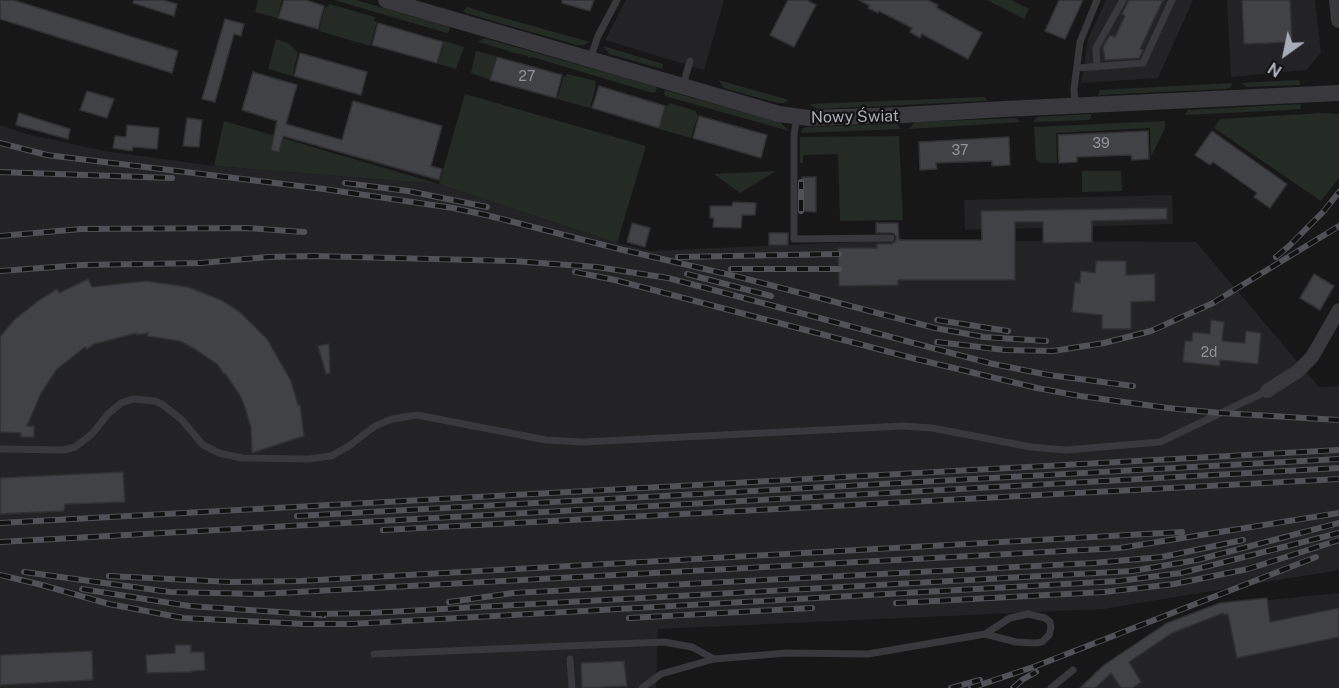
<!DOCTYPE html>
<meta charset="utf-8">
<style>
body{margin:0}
#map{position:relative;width:1339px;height:688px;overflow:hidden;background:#171718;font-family:"Public Sans",sans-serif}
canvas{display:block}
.north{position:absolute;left:1255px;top:24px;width:60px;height:60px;-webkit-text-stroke:4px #121213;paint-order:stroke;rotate:213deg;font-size:16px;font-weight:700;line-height:24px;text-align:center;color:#a9adb8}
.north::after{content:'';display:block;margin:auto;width:21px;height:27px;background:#a9adb8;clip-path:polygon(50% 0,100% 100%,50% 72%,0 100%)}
</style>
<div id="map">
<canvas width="1339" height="688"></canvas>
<div class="north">N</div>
</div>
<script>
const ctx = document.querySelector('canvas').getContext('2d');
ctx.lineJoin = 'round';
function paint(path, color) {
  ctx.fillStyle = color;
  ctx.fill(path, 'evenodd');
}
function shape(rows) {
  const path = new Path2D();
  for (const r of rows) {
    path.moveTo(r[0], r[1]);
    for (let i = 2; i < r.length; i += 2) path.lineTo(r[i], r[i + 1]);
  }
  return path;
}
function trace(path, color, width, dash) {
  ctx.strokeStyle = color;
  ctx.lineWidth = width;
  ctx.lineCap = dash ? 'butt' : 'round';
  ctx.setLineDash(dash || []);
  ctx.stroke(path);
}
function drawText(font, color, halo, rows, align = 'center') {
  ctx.font = font + ' "Public Sans",sans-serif';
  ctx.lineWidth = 4.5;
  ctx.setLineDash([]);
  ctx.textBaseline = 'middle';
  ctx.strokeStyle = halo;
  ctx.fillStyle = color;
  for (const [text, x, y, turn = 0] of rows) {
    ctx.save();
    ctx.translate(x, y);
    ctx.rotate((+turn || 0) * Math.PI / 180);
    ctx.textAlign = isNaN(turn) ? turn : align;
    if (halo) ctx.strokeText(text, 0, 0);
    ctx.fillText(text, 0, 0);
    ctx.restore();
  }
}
const built = shape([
 [626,0,724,0,704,70,605,40],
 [1106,0,1193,0,1158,78,1081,83,1088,39],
 [1227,0,1315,0,1321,53,1306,70,1231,77],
 [0,125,27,134,104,151,214,166,439,184,617,243,651,251,898,240,1196,242,1319,387,1339,386,1339,570,1103,609,658,629,656,688,0,688],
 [1172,195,1173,224,965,230,964,200],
 [1339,593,1339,688,1079,688,1162,633,1241,603]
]);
const green = shape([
 [258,0,282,0,277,18,255,12],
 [334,0,356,0,450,27,449,32,447,33],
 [987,0,1012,0,1029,9,1024,19],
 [329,4,375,17,374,21,377,22,370,46,319,31,325,7,328,7],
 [467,7,490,14,590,42,584,45,577,45,503,24,463,12],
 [484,38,657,87,656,92,653,93,532,57,528,58,528,56,509,52,509,51,478,42],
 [276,39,290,44,298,53,292,76,268,69],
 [444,41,464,47,456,69,438,64],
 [603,46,663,64,662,69,609,54],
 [476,51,496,56,490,80,471,73],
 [567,74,596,81,595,85,596,86,590,108,557,99,564,76,566,77],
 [718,80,789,100,784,103,777,103,724,88],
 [1298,80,1300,81,1300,85,1246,87,1242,83],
 [1232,83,1231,87,1226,89,1098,95,1100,90],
 [664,90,780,122,789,131,665,96],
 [465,94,646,146,617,243,439,184,214,166,224,121,439,184],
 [985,97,987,101,819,109,813,107,810,104],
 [669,103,696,111,696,114,698,115,691,138,659,129,666,106,668,106],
 [1301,104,1300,109,1288,110,1185,115,1188,110],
 [1322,113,1339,114,1339,178,1321,201,1214,128,1220,119],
 [1091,114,1091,118,1089,120,1033,122,1037,117],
 [1016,118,1021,122,909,129,915,122],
 [1165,121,1165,128,1151,157,1150,128,1056,133,1057,163,1041,163,1036,160,1034,127],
 [889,124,897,124,901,129,801,133,802,129,807,127],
 [899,136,903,220,840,221,838,154,803,155,803,163,800,163,800,137],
 [776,171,740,193,714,174],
 [1082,171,1121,171,1122,191,1082,192]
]);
const building = shape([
 [0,0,13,0,178,51,172,73,0,19,0,0],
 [134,0,163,0,177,4,174,16,133,3,134,0],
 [284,0,306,0,324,6,318,29,278,18,284,0],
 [562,0,594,0,590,11,562,3,562,0],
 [788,0,807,0,816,5,794,47,770,35,788,0],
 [859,0,928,0,938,5,937,8,982,33,968,59,922,34,920,38,910,32,912,28,879,11,878,13,868,8,870,6,859,0],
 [1059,0,1083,0,1065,39,1045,31,1059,0],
 [1129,0,1163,0,1140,49,1143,50,1139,58,1105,60,1103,47,1110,35,1115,37,1125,16,1122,14,1129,0],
 [1242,0,1290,0,1292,42,1244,44,1242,0],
 [225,19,244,24,241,36,234,34,215,102,202,99,225,19],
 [378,23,443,42,437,63,372,45,378,23],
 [300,53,367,72,361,95,294,76,300,53],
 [497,57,562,75,556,98,490,80,497,57],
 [253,72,297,85,286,124,342,140,353,101,442,126,431,166,442,169,439,180,283,136,279,152,271,150,277,121,242,110,253,72],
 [599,86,665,106,659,128,592,108,599,86],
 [87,91,114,99,107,118,80,110,87,91],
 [19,113,70,129,68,139,16,125,19,113],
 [699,116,767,135,761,158,693,138,699,116],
 [187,118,202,120,199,147,183,146,187,118],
 [127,125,159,128,157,149,133,147,132,151,113,148,115,136,126,137,127,125],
 [1148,131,1149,159,1132,160,1131,155,1077,157,1077,162,1059,163,1058,135,1148,131],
 [1212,131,1287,184,1270,208,1254,197,1257,193,1213,162,1210,165,1195,155,1212,131],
 [1009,137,1010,165,992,166,992,161,936,163,937,169,920,170,919,142,1009,137],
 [802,177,816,177,816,212,803,211,802,177],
 [733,202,756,203,755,215,742,215,741,228,713,227,714,218,710,218,710,206,732,206,733,202],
 [1167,208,1167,219,1092,221,1092,242,1043,243,1043,222,1015,222,1015,280,898,280,898,285,839,286,838,248,877,248,877,244,891,244,896,241,896,236,893,233,876,233,876,223,898,223,899,240,982,240,981,211,1167,208],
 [632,223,650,228,645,247,627,242,632,223],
 [769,233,788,233,788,245,769,245,769,233],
 [1096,261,1126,261,1126,275,1155,274,1155,301,1131,302,1131,329,1102,329,1102,315,1072,312,1075,282,1080,283,1081,271,1095,273,1096,261],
 [1314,274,1334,286,1320,310,1300,298,1314,274],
 [88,279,92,287,146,281,188,287,221,300,240,312,267,339,291,381,298,405,300,405,304,436,252,453,251,428,246,411,241,397,225,373,224,374,217,364,195,349,180,341,147,336,148,333,137,335,137,333,94,344,87,349,85,347,57,369,41,393,27,426,34,426,34,437,21,437,21,433,0,432,0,337,14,320,38,301,57,289,59,293,88,279],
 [1211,320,1224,322,1222,341,1245,343,1246,331,1261,333,1258,364,1220,360,1220,366,1183,362,1185,341,1192,341,1193,332,1210,334,1211,320],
 [329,344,330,373,326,374,318,346,329,344],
 [123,472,125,502,65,504,64,511,0,514,0,478,123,472],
 [1267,598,1270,622,1339,608,1339,637,1237,658,1228,614,1224,615,1223,613,1172,633,1129,662,1141,682,1132,688,1121,688,1111,673,1095,688,1080,688,1104,665,1167,623,1220,603,1267,598],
 [175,645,191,645,191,652,204,652,205,670,192,671,192,672,147,673,146,655,175,653,175,645],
 [92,651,93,680,0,685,0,655,92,651],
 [624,661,627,686,582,688,581,663,624,661]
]);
const service = shape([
 [590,59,598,36,617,0],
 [1097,67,1096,48,1123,0],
 [1077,68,1143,63,1172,0],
 [683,85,690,61],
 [1075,106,1074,89,1080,42,1097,0],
 [797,117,794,134,794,239,891,238],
 [0,449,64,450,75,447,92,434,108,414,121,403,133,399,155,401,163,405,181,419,203,445,219,453,242,458,308,459,331,456,349,446,375,426,392,419,417,415,546,440,583,442,903,426,932,428,1031,447,1066,450,1160,442,1267,391],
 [374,654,664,642,692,647,714,659],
 [570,659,572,688],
 [642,688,661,674,714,659,787,653,868,654,985,634,1016,642,1035,643,1042,642,1049,635,1051,628,1050,622,1045,618,1028,614,1010,618,985,634],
 [1051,688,1073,670]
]);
const minor = shape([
 [1267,391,1298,371,1312,357,1339,310]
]);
const tertiary = shape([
 [386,0,779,114,808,118,903,115,1004,109,1339,93],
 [1337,0,1339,20]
]);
const rail = shape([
 [0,143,47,155,324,189,453,208,486,215,619,249,739,277,935,328,984,337,1046,341],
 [0,172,172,178],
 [345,183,408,191,487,207],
 [801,211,801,182],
 [0,236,81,229,247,228,304,232],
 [678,257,839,254],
 [1276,257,1289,246,1324,211,1339,192],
 [731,269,839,269],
 [0,271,82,265,201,263,268,257,314,256,512,261,597,267,668,278,993,364,1049,375,1133,386],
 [575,272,615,280,916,359,1037,388,1080,396,1168,408,1221,413,1339,420],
 [687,274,771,296],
 [937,320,1008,331],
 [937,342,1005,350,1053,351,1104,343,1151,331,1213,303,1339,226],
 [297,516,1339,459],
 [0,523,1339,450],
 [383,530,1339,479],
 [0,542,1339,468],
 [24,572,170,592,260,594,1120,548,1339,513],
 [0,575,42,585,109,604,183,618,305,624,351,624,1119,581,1181,573,1339,533],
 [109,576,230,582,300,581,1182,532],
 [82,589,189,606,324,615],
 [449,602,513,593,1093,563,1162,557,1243,540],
 [896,603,1104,592,1174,584,1248,569,1339,540],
 [316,614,369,613,1132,571,1197,560,1339,523],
 [629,618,812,608],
 [951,688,980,680],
 [971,688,1036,666,1316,557],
 [1013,688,1022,680,1036,672]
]);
const numberNames = [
 ["27",527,77],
 ["39",1101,144],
 ["37",960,151],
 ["2d",1209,353]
];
const streetNames = [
 ["Nowy Świat",855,117,-1]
];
paint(built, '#232325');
paint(green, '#232b24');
paint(building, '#414245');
trace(building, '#313134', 1.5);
trace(service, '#38383d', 7);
trace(minor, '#38383d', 14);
trace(tertiary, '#38383d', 16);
trace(rail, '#515258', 6);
trace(rail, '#121213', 4, [11]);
drawText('14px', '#8f929b', null, numberNames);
drawText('16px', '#a9adb8', '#121213', streetNames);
</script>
